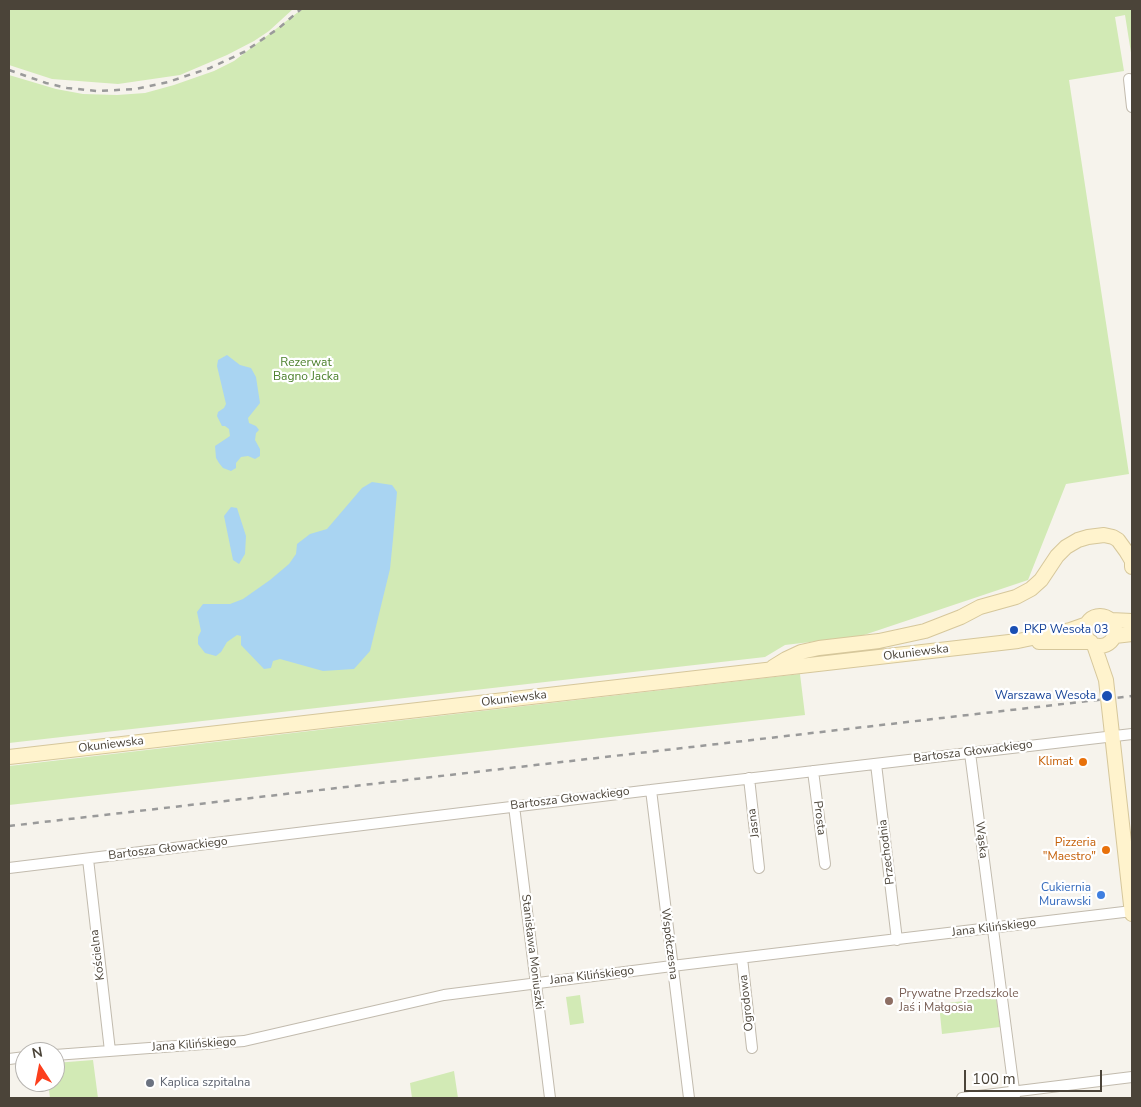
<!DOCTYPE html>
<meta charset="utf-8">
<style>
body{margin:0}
#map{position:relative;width:1141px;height:1107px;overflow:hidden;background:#f6f3ec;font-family:"Nunito Sans",sans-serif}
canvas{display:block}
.frame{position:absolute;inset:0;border:10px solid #4b4439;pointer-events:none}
.north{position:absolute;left:15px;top:1042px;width:50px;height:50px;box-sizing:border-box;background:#fff;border:1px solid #b7b4b0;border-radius:50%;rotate:349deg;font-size:14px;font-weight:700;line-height:20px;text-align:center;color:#4b4439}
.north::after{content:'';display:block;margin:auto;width:18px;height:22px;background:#fc3f1d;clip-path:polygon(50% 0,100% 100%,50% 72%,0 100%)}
.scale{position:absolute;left:964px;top:1070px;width:138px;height:22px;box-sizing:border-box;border:2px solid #4b4439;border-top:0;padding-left:6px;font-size:15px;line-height:18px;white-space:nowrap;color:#4b4439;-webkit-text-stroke:4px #fff;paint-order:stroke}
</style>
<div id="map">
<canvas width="1141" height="1107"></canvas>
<div class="frame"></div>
<div class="north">N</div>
<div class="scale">100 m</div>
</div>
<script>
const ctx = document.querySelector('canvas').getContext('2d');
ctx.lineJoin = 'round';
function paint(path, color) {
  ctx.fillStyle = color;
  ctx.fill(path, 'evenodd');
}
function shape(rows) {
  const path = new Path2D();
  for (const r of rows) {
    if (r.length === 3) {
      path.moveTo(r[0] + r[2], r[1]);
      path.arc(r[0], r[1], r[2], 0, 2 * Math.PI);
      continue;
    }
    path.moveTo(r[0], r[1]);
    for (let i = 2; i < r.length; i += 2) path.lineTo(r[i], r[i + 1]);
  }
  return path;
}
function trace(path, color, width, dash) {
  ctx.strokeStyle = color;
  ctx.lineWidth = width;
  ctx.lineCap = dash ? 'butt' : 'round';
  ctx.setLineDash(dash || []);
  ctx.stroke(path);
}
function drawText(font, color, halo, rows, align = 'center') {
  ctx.font = font + ' "Nunito Sans",sans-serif';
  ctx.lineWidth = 4.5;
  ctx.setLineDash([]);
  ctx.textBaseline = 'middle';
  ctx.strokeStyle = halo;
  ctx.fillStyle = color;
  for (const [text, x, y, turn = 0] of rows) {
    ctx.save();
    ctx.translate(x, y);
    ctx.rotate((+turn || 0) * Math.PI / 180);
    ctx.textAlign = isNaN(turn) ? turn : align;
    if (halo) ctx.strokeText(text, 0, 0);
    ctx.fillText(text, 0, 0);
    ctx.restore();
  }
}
const green = shape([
 [9,9,293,9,269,31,254,41,227,55,180,75,118,84,52,79,9,65],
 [302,9,1132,9,1132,59,1125,15,1115,17,1124,71,1069,80,1129,474,1066,484,1028,580,861,636,785,645,765,657,9,743,9,75,56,89,83,94,117,95,145,93,174,85,214,71,234,61],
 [800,674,805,715,9,805,9,766],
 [580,995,584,1023,570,1025,566,997],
 [996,997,1000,1027,942,1034,939,1004],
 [93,1060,98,1098,50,1098,48,1082,55,1082,55,1063],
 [454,1071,458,1098,412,1098,410,1083]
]);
const water = shape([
 [227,355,240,365,251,368,256,377,260,403,248,418,249,423,256,426,259,430,256,433,255,440,260,449,260,456,255,459,248,456,241,457,236,463,236,468,231,471,223,468,219,463,216,458,215,446,230,436,229,429,225,426,222,426,217,416,218,412,224,408,226,404,217,366,218,360],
 [372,482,392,485,397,492,393,539,390,569,370,651,354,669,323,671,280,659,273,661,271,668,264,669,241,645,241,636,237,635,227,642,221,652,216,656,205,653,198,644,198,637,201,631,197,612,203,604,230,604,243,599,270,580,289,564,296,554,297,544,310,534,327,529,362,488],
 [231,507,237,508,246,536,245,554,239,564,233,560,224,516]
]);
const street = shape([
 [1129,79,1132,107],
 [970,753,1015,1098],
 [876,764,897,940],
 [813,771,825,864],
 [749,778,759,868],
 [651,790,689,1098],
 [514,806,550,1098],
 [88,859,110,1051],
 [9,868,651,790,1132,734],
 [742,958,752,1048],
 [55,1055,244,1041,444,995,672,966,1132,911],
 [9,1059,25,1057],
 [962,1098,1132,1077]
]);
const secondary = shape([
 [1100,631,15],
 [1111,620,1132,621],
 [1115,636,1132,634],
 [1039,642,1091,642],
 [1094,645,1106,680,1132,914],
 [773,667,786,659,801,652,819,648,879,641,925,631,961,617,980,607,1016,597,1031,589,1041,580,1057,556,1066,547,1078,540,1088,537,1104,535,1113,537,1118,540,1126,551,1132,561,1132,567],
 [9,757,1018,641,1070,630,1087,624]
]);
const rail = shape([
 [9,70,46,83,67,88,97,91,136,89,168,82,210,68,244,52,279,28,301,9],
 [9,826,1132,696]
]);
const markers = [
 [1014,630,5,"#1a4fb4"],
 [1107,696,6,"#1a4fb4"],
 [1083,762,5,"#e8710a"],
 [1106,850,5,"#e8710a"],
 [1101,895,5,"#3f7fe0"],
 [889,1001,5,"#8d6e63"],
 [150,1083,5,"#6b7280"]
];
const parkNames = [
 ["Rezerwat",306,363],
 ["Bagno Jacka",306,377]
];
const transitNames = [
 ["PKP Wesoła 03",1024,630],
 ["Warszawa Wesoła",1096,696,"right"]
];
const streetNames = [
 ["Okuniewska",916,653,-7],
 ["Okuniewska",514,699,-7],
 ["Okuniewska",111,745,-7],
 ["Bartosza Głowackiego",973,752,-7],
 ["Bartosza Głowackiego",570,799,-7],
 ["Prosta",819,818,83],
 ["Jasna",754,823,-97],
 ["Wąska",981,840,83],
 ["Bartosza Głowackiego",168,849,-7],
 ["Przechodnia",887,852,-97],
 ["Jana Kilińskiego",994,928,-7],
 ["Współczesna",669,944,83],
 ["Stanisława Moniuszki",532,952,83],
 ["Kościelna",98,955,-97],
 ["Jana Kilińskiego",592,976,-7],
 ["Ogrodowa",747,1003,-96],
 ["Jana Kilińskiego",194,1045,-4]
];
const foodNames = [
 ["Klimat",1073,762],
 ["Pizzeria",1096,843],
 ["\"Maestro\"",1096,857]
];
const shopNames = [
 ["Cukiernia",1091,888],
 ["Murawski",1091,902]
];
const educationNames = [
 ["Prywatne Przedszkole",899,994],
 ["Jaś i Małgosia",899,1008]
];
const worshipNames = [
 ["Kaplica szpitalna",160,1083]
];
paint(green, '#d2eab5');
paint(water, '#a9d4f2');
trace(street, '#c2bbae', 12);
trace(secondary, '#d6c79b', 16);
trace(street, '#fff', 10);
trace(secondary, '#fff3cd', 14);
trace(rail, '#9a9a9a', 2.5, [6, 6]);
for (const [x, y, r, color] of markers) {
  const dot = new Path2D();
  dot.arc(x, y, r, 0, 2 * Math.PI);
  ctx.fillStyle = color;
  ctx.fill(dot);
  trace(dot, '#fff', 2);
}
drawText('12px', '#4a7f2a', '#fff', parkNames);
drawText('12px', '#164399', '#fff', transitNames, 'left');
drawText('12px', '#4b4439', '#fff', streetNames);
drawText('12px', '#c56008', '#fff', foodNames, 'right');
drawText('12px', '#366cbe', '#fff', shopNames, 'right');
drawText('12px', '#785e54', '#fff', educationNames, 'left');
drawText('12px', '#5b616d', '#fff', worshipNames, 'left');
</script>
